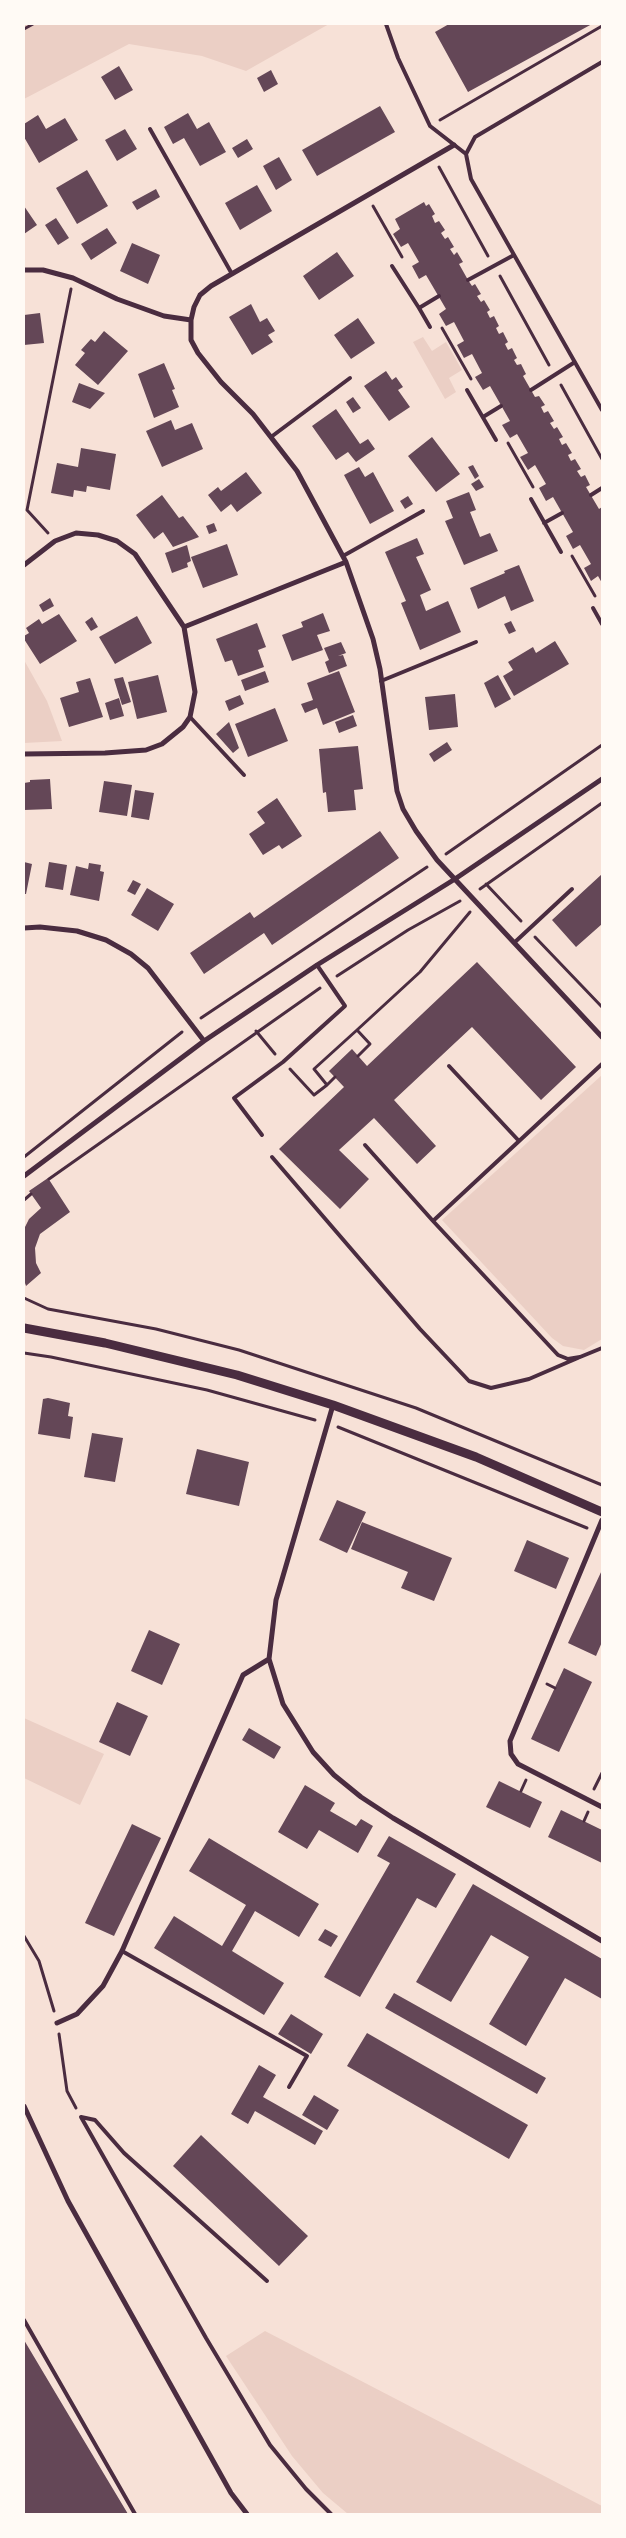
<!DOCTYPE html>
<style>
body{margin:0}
#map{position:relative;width:626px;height:2538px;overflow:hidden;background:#f7e1d7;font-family:"Asap Condensed",sans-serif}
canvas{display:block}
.frame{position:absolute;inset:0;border:25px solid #fffaf5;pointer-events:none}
</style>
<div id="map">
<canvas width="626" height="2538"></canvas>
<div class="frame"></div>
</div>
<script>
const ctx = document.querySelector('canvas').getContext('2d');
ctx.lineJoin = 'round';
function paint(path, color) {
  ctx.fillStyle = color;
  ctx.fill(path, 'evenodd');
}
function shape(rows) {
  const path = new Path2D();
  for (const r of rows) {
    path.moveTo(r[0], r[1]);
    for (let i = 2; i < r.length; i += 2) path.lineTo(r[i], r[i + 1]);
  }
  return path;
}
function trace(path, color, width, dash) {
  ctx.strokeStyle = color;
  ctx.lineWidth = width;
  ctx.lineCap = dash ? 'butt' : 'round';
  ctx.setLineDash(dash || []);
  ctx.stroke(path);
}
const green = shape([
 [24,24,329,24,246,71,202,56,129,44,24,99],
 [423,337,432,351,446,342,462,370,449,378,456,392,445,399,413,342],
 [24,660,47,701,62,741,24,743],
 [602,1075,602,1339,584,1350,563,1346,552,1338,442,1220],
 [24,1718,104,1754,80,1805,24,1778],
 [265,2331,602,2506,602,2514,348,2514,323,2493,292,2456,226,2356]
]);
const building = shape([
 [449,24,592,24,468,92,435,32],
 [119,66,133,90,115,100,101,77],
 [271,70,278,84,264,92,257,78],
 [380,106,395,132,317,176,302,150],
 [188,113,197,129,209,122,226,152,200,166,184,138,173,144,164,127],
 [38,115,46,129,65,118,78,140,39,163,24,137,24,124],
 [125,129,137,149,117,161,105,140],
 [247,139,253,149,238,158,232,148],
 [279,157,292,180,276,190,263,166],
 [87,170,108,206,77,224,56,188],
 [257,185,272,211,240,230,225,203],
 [156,189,160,197,137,210,132,202],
 [424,202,426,206,429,204,435,214,432,216,435,223,439,221,445,230,441,233,445,239,448,237,454,247,450,249,454,255,457,252,463,262,459,264,468,280,472,286,475,284,481,294,477,296,481,302,484,300,490,310,487,312,490,318,494,316,499,326,496,328,499,334,503,332,508,342,505,344,508,350,512,348,517,358,514,360,517,365,521,364,526,374,523,376,535,397,539,396,545,405,541,407,544,413,548,411,554,421,550,423,554,429,557,427,563,437,559,439,562,445,566,443,572,453,568,455,571,461,575,459,581,469,577,471,581,477,585,475,590,485,586,487,599,509,602,507,602,583,598,576,591,581,584,568,591,564,580,545,573,549,566,536,573,532,553,497,546,501,539,488,546,484,535,465,528,470,520,457,528,453,517,434,510,438,502,425,510,421,490,386,483,390,475,377,482,373,472,354,464,358,457,345,464,341,454,322,446,326,439,314,446,309,426,275,419,279,412,266,419,262,408,243,401,247,393,234,400,229,395,219],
 [24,206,37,225,24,234],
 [56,218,69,238,58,245,45,225],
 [107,228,117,243,91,260,81,244],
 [132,243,160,255,148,284,120,271],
 [337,252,354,276,319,300,303,276],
 [251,304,260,322,267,318,275,331,268,335,273,342,252,355,229,317],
 [40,313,44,343,24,345,24,315],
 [358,318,375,343,351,359,334,335],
 [104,331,128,351,98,385,75,365,85,353,81,350,91,339,95,342],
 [164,363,175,389,172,390,179,407,154,418,138,374],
 [386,371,392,380,396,377,403,387,398,390,410,407,389,421,364,386],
 [79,383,105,393,90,409,72,402],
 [353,397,361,408,353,413,346,402],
 [336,409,360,444,368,439,375,449,356,462,348,452,336,460,312,426],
 [171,420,175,430,192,423,203,449,162,467,146,431],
 [432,437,460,474,436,492,408,456],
 [81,448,116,454,110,490,87,486,86,492,74,490,73,497,51,493,57,463,78,467],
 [473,465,479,476,475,479,468,467],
 [359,467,365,477,373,472,394,511,370,524,344,475],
 [246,472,262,493,237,512,231,504,221,512,208,495,218,487,221,491],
 [479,479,484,487,476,491,471,484],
 [469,492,476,510,470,512,480,537,490,533,498,551,464,565,445,521,453,518,446,501],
 [162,495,179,518,183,516,199,537,173,547,163,532,154,539,136,515],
 [408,496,413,504,405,509,400,501],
 [214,523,217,531,209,534,206,526],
 [417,538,424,554,416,557,431,590,420,595,426,611,448,601,461,632,420,650,401,603,406,601,385,552],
 [227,544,238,575,203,588,191,557],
 [187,545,191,561,187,563,188,567,172,573,165,553],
 [519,565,534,601,511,611,505,596,478,609,470,588,505,573,504,571],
 [50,598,54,606,43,612,39,605],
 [323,613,330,631,317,635,323,650,292,661,282,635,303,627,301,622],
 [59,614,77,641,40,664,24,639,24,636,29,633,26,628,39,619,42,624],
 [137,616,152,643,115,664,99,637],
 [92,617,98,627,91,631,85,622],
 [511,621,516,631,509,634,504,624],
 [257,623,266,647,258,650,264,667,238,676,232,660,225,662,216,639],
 [555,641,569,664,514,696,503,676,513,670,508,662,533,647,536,653],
 [341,642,346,653,338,656,343,655,347,666,329,673,325,662,329,660,324,648],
 [265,671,269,682,245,691,241,680],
 [339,671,355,712,323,725,317,708,305,713,301,704,313,700,307,683],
 [158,675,167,712,137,719,128,682],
 [498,675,511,699,495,708,484,683],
 [123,677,131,702,122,705,114,679],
 [90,678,103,717,69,727,60,698,79,692,76,682],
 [455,694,458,727,429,730,425,697],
 [240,695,244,704,229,711,225,701],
 [119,698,124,716,110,720,105,703],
 [275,708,288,741,248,757,235,724],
 [353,715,357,726,339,733,335,722],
 [229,722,239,748,233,753,216,734],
 [447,742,452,750,434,762,429,754],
 [358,746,363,789,354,790,356,810,328,812,326,792,323,793,319,749],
 [50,779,52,809,24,810,24,783,30,782,30,780],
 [104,781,132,785,127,816,99,812],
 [135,790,154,793,149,820,131,817],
 [277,798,302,836,282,849,279,845,263,855,249,834,265,823,257,812],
 [380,831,399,858,272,945,264,933,204,974,190,953,250,912,254,918],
 [24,862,32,864,26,894,24,894],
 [49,862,67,865,63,890,45,887],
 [89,863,101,865,100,871,104,872,99,901,70,895,76,866,88,869],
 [602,874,602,924,576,947,552,920],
 [133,880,141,884,135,895,127,891],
 [147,888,174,904,158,931,131,915],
 [477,962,576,1067,541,1100,472,1027,394,1100,436,1146,417,1164,374,1118,339,1150,369,1179,340,1209,279,1149,344,1087,329,1071,352,1049,367,1066],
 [48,1178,70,1212,40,1234,35,1248,36,1263,41,1273,26,1286,24,1280,24,1229,29,1219,41,1208,29,1191],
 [48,1398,70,1403,68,1416,73,1417,70,1439,38,1434,43,1399],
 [92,1433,123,1438,115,1482,84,1477],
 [197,1449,249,1462,239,1506,186,1494],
 [337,1500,366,1512,347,1553,319,1540],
 [362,1522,452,1558,434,1601,401,1588,408,1572,351,1549],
 [527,1540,569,1558,556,1589,514,1571],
 [602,1570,602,1642,596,1656,568,1643],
 [149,1630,180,1644,162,1685,131,1671],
 [564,1668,592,1682,559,1752,531,1739],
 [117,1702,148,1716,130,1756,99,1742],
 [249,1728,281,1747,274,1759,242,1740],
 [499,1781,542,1802,530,1828,486,1807],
 [305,1785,335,1803,330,1811,356,1826,361,1819,373,1826,358,1853,319,1830,307,1849,278,1832],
 [561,1810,602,1830,602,1863,548,1837],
 [132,1824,161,1838,114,1936,85,1923],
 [389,1836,456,1874,436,1908,417,1898,360,1997,324,1977,390,1863,377,1856],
 [209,1838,319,1904,299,1937,255,1911,232,1951,284,1983,264,2015,154,1948,174,1916,222,1946,246,1905,189,1871],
 [473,1884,602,1959,602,1999,565,1978,526,2046,489,2024,529,1957,491,1935,451,2002,416,1982],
 [325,1929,338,1936,331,1947,318,1940],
 [394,1993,546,2078,537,2094,385,2008],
 [291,2014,323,2034,311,2054,278,2034],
 [367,2033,528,2125,509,2159,347,2066],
 [259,2065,276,2075,263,2097,323,2131,315,2145,255,2111,248,2124,231,2114],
 [314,2095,339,2110,327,2130,302,2115],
 [201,2135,308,2236,279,2266,173,2166],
 [24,2340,77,2429,128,2514,24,2514]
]);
const path = shape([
 [24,29,33,24],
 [440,120,602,26],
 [439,167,488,256],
 [373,206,402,257],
 [500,276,549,365],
 [442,328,471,379],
 [561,385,602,459],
 [508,443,533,487],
 [48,533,27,510,71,289],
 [572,556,595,596],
 [446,854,602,745],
 [486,884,521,921],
 [480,889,602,803],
 [535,937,602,1007],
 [337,976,408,930,460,901],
 [201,1018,427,867],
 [256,1031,275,1054],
 [358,1056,370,1044,357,1030,420,972,470,912],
 [290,1069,314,1095,327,1085],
 [335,1077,327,1085,314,1069,357,1030],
 [24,1157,182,1032],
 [49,1179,320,988],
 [24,1200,31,1194],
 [24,1298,48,1309,156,1329,239,1350,416,1408,602,1485],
 [24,1353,51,1357,207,1390,315,1420],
 [338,1427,587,1528],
 [547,1684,555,1688],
 [594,1789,602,1773],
 [521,1791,526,1780],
 [584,1821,588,1812],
 [24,1936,39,1961,54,2011],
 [59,2034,67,2091,76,2108]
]);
const service = shape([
 [386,24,398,58,430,126,466,154],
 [602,62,475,137,466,154,471,179,602,410],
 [150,129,232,274],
 [392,266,419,308,439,296],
 [468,280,514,255],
 [419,308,430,327],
 [467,390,496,440],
 [531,390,575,362],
 [483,417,501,406],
 [271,437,350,378],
 [591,495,602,488],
 [531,499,561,552],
 [544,523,562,513],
 [343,556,423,511],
 [593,608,602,624],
 [381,681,476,642],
 [190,717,244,775],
 [515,942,572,889],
 [449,1066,519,1141],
 [262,1135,234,1098,283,1062,345,1006,317,965],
 [365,1145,433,1221,602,1064],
 [272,1157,420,1329,469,1381,491,1388,508,1384,529,1379,580,1357],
 [433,1221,558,1355,568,1359,580,1357,602,1348],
 [122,1951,307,2056,289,2087],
 [81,2117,206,2338,270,2445,306,2489,331,2514],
 [81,2117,95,2120,124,2153,267,2281],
 [24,2320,135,2514]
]);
const minor = shape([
 [454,145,211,286,200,295,194,307,191,320,191,340,198,353,221,382,253,414,297,471,346,562,373,639,380,669,397,791,403,809,416,831,437,860,602,1037],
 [24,270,43,270,73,278,117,299,164,316,191,320],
 [24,565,55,541,76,533,98,535,117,541,135,554,184,627,195,692,190,717,183,727,162,744,146,750,105,753,24,754],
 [184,627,346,562],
 [24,928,40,927,77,931,106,940,131,954,148,968,204,1041],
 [24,1176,204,1041,317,965,455,879,602,779],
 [602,1520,510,1741,511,1754,518,1764,602,1807],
 [269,1659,283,1704,313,1752,334,1775,361,1797,393,1818,602,1941],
 [57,2023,77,2014,103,1986,122,1951,243,1675,269,1659,276,1600,333,1405],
 [24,2106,68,2201,231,2493,247,2514]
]);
const tertiary = shape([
 [24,1328,105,1343,237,1375,333,1405,476,1457,602,1512]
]);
paint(green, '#ebcfc5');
paint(building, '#644757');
trace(path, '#4a2c40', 3);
trace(service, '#4a2c40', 4);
trace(minor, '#4a2c40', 5);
trace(tertiary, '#4a2c40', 9);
</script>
